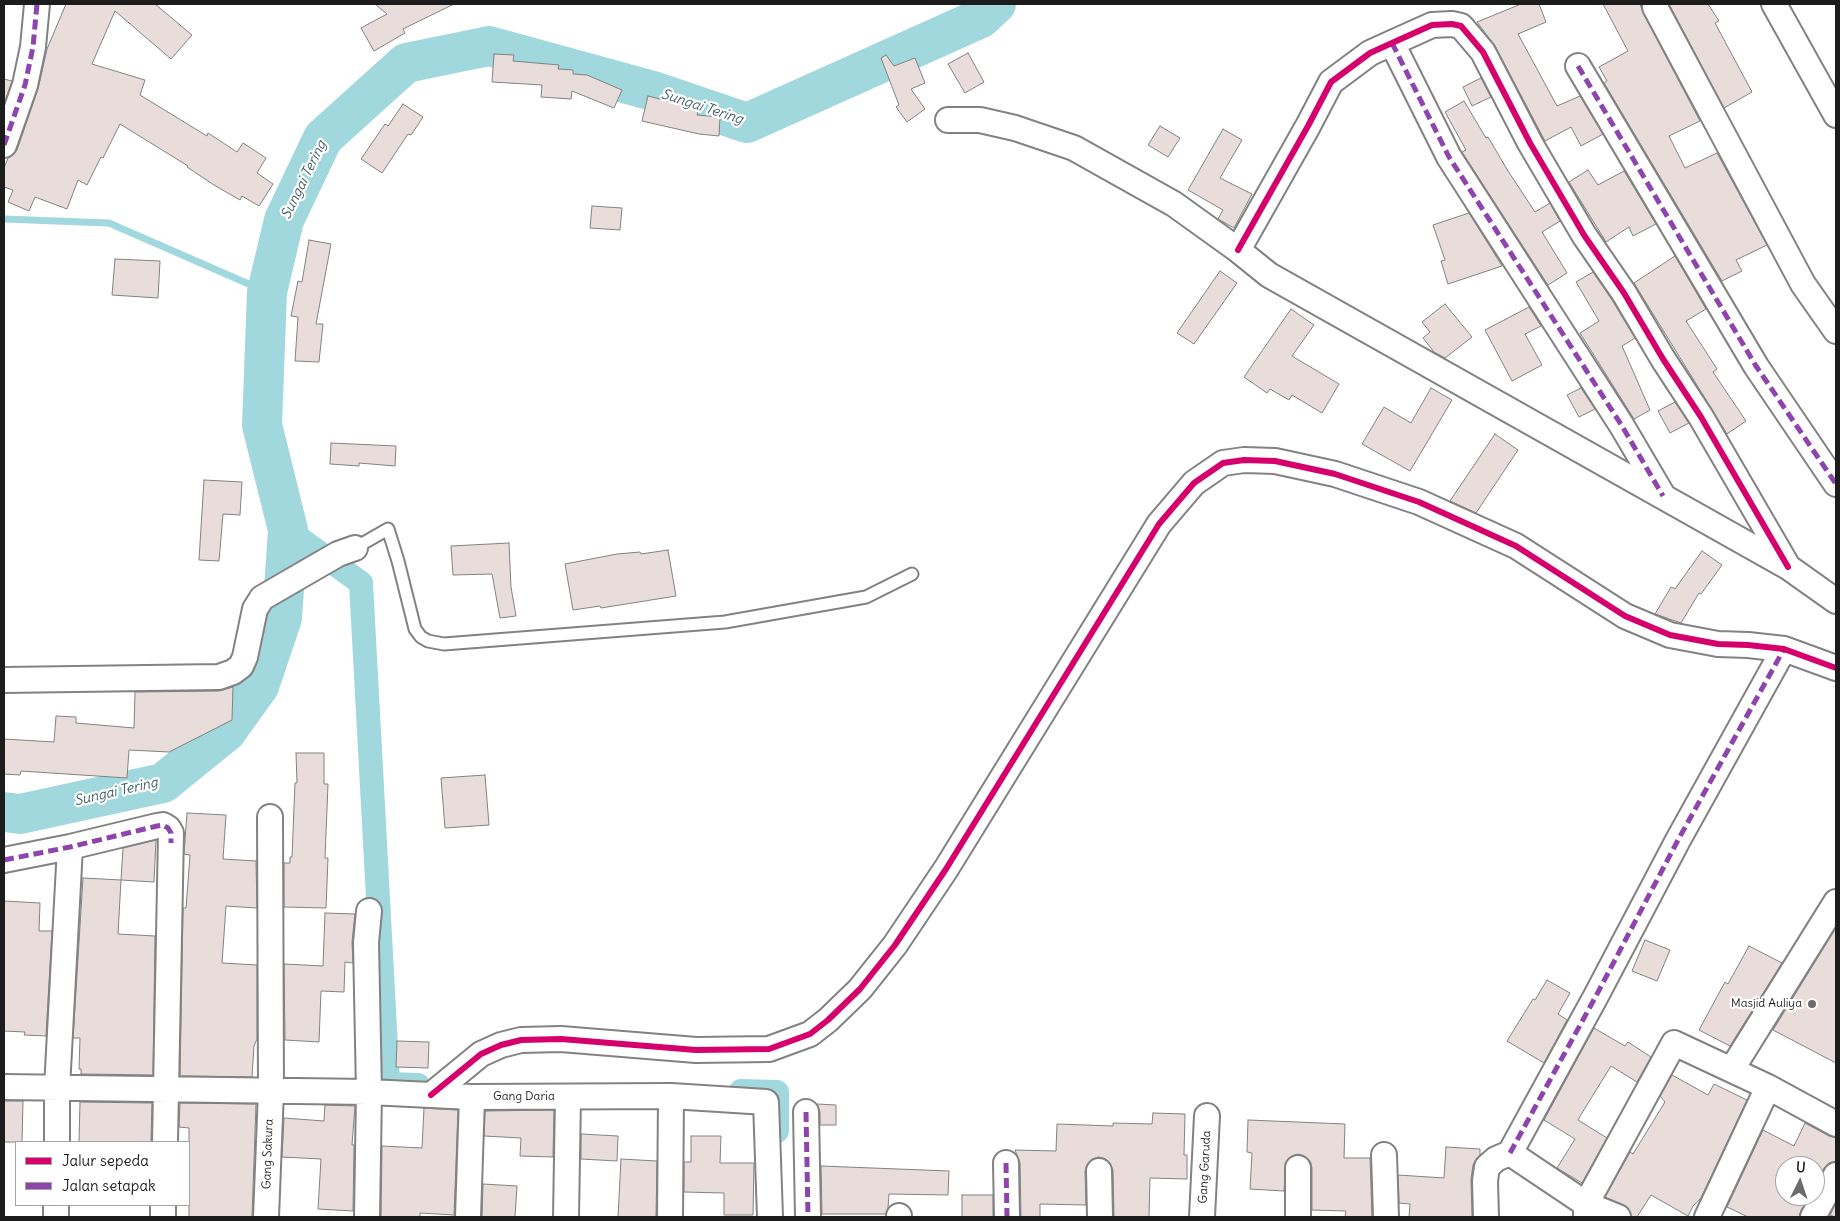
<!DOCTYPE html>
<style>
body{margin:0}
#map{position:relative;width:1840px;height:1221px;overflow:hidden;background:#fff;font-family:Delius,sans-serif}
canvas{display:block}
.frame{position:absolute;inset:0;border:5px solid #1c1c1c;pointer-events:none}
.legend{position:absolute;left:15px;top:1141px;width:175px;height:65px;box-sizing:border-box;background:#fff;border:1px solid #a4a4a4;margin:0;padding:6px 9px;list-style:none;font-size:15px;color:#1c1c1c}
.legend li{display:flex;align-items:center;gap:10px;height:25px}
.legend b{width:25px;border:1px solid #a4a4a4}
.north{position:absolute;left:1775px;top:1156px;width:50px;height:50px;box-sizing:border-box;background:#fff;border:1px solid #a4a4a4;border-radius:50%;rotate:4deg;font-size:14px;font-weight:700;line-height:20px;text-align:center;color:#1c1c1c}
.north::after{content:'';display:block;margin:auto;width:18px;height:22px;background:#6b6b6b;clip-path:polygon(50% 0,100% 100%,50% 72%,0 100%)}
</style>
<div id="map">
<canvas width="1840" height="1221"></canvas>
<div class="frame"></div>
<ul class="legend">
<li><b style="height:6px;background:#d6006c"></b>Jalur sepeda</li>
<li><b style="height:6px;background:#8e44ad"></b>Jalan setapak</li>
</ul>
<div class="north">U</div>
</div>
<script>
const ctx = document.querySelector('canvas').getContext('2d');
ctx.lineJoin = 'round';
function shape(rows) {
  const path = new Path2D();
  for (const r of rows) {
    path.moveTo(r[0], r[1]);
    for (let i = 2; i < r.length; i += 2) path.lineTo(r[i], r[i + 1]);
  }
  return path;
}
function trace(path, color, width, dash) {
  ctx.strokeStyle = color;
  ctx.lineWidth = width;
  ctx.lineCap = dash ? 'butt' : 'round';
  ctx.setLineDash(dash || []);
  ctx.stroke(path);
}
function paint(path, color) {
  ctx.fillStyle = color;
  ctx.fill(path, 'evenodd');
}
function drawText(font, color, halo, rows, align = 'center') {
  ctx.font = font + ' Delius,sans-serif';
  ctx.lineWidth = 4.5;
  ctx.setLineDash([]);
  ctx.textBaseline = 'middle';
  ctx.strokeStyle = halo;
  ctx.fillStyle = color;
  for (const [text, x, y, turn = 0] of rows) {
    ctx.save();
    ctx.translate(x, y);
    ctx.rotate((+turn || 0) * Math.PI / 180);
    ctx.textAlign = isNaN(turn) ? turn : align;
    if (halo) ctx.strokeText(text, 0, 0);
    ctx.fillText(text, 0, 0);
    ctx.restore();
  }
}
const stream = shape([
 [4,219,109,223,267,292]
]);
const canal = shape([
 [288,530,361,583,388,1084,418,1085],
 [741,1091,777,1092,777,1131]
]);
const river = shape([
 [4,812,20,814,163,783,226,732,259,686,282,618,288,530,262,425,267,292,284,220,323,138,406,63,489,46,653,91,747,123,981,18,996,4]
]);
const building = shape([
 [66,4,155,4,192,35,171,59,115,11,92,64,145,80,140,95,207,136,208,133,237,152,243,143,266,158,257,173,273,184,259,206,242,196,240,200,214,185,187,167,188,166,120,124,103,158,101,157,87,185,78,180,67,209,35,197,29,211,8,202,13,190,4,187,4,168,8,158,13,155,17,150,38,89,47,49,66,4],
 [375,4,454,4,403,29,405,33,374,51,361,28,387,14,375,4],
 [1521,4,1539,4,1546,22,1518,34,1557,106,1580,96,1603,134,1581,146,1571,127,1545,141,1495,46,1477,22,1521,4],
 [1603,4,1640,4,1643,13,1700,121,1669,136,1685,168,1717,153,1767,245,1736,260,1742,271,1722,281,1604,83,1607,81,1599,67,1628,51,1603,4],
 [1669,4,1708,4,1719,21,1715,23,1752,92,1724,108,1669,4],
 [968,53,984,82,965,93,948,64,968,53],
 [494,54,514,55,513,61,559,65,558,69,573,70,573,74,587,75,622,90,614,108,572,91,571,99,541,97,542,85,492,82,494,54],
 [886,55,894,66,915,58,925,83,911,89,925,109,907,122,896,107,899,105,881,58,886,55],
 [1481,78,1491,97,1472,106,1463,87,1481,78],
 [4,79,12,81,4,104,4,79],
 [648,96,699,109,697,115,720,117,719,136,699,134,642,121,648,96],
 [1464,101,1486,138,1488,137,1508,171,1535,212,1550,203,1560,221,1542,232,1567,273,1548,285,1462,152,1466,150,1445,112,1464,101],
 [403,104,423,117,411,135,408,134,382,173,361,159,385,124,388,126,403,104],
 [1160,126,1180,138,1168,157,1148,145,1160,126],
 [1223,129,1242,140,1220,178,1252,194,1234,228,1218,219,1223,210,1188,190,1223,129],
 [1588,170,1598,185,1624,171,1656,224,1633,236,1629,227,1606,242,1569,182,1588,170],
 [592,206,622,208,620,230,590,228,592,206],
 [1469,213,1502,266,1448,284,1441,261,1445,260,1433,225,1469,213],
 [309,240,331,244,316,324,323,324,319,362,295,361,298,317,291,316,298,281,302,282,309,240],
 [1675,256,1706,309,1686,321,1717,369,1713,372,1746,421,1727,434,1634,283,1675,256],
 [115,259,160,261,158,298,112,295,115,259],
 [1220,271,1237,283,1194,344,1177,333,1220,271],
 [1593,272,1612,300,1635,338,1622,346,1650,410,1634,419,1580,333,1599,321,1576,282,1593,272],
 [1445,304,1472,337,1445,358,1434,352,1423,338,1430,332,1422,322,1445,304],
 [1529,307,1541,326,1525,334,1542,365,1512,381,1485,330,1529,307],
 [1291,309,1314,325,1292,356,1339,384,1322,413,1292,395,1289,400,1270,389,1267,393,1244,377,1291,309],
 [1431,388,1452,400,1410,471,1362,444,1384,407,1411,423,1431,388],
 [1581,388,1595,409,1579,417,1567,395,1581,388],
 [1675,402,1689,423,1670,433,1658,411,1675,402],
 [1495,434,1518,450,1476,513,1450,501,1495,434],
 [331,443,396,446,395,466,359,463,359,466,330,464,331,443],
 [204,480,242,482,240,515,223,514,219,561,199,560,204,480],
 [509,543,511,587,516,616,500,618,492,574,453,575,451,546,509,543],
 [668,550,676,596,601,608,600,606,573,610,565,564,617,554,640,552,641,554,668,550],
 [1702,551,1722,565,1701,594,1699,593,1681,623,1655,614,1671,587,1675,589,1702,551],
 [233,687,232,720,169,752,129,750,127,778,21,771,20,775,4,774,4,739,54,742,56,716,76,717,76,723,134,728,135,692,219,691,233,687],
 [296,753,324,753,324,784,328,784,325,858,328,858,326,908,284,907,284,863,290,863,290,857,292,857,295,783,297,783,296,753],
 [485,775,489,825,445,828,441,778,485,775],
 [187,813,226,815,223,859,256,861,257,908,226,906,222,963,257,965,257,1039,254,1046,252,1077,180,1076,183,908,186,908,190,855,184,854,187,813],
 [156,840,154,882,121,880,123,848,156,840],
 [83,878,121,880,118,934,155,936,153,1075,81,1074,81,1069,79,1069,80,1038,73,1038,83,878],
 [4,901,40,903,39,931,52,931,46,1036,24,1035,25,1032,4,1031,4,901],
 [325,913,355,914,352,942,353,963,345,962,344,992,321,991,319,1042,285,1040,284,964,323,966,325,913],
 [1836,928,1836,1063,1773,1030,1836,928],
 [1645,940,1670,950,1657,981,1632,971,1645,940],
 [1749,946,1782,963,1730,1046,1699,1030,1725,982,1728,984,1749,946],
 [1547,980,1570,993,1558,1014,1567,1020,1544,1063,1507,1041,1533,999,1535,1000,1547,980],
 [1594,1028,1625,1046,1628,1042,1651,1057,1637,1082,1611,1066,1582,1113,1578,1120,1607,1138,1582,1183,1557,1168,1575,1139,1544,1120,1594,1028],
 [397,1041,429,1042,428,1068,396,1067,397,1041],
 [1672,1075,1708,1095,1714,1084,1747,1100,1701,1198,1693,1206,1688,1216,1651,1195,1637,1217,1631,1217,1628,1208,1605,1197,1630,1152,1633,1154,1665,1102,1660,1096,1672,1075],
 [4,1101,23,1101,22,1142,4,1142,4,1101],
 [80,1102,152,1103,151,1142,79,1142,80,1102],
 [180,1103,256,1104,252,1217,189,1217,189,1128,179,1127,180,1103],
 [817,1104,836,1105,836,1125,820,1125,820,1112,817,1104],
 [325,1105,355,1106,352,1145,354,1145,353,1211,318,1209,321,1159,282,1157,284,1118,324,1121,325,1105],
 [424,1108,458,1110,454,1215,420,1213,420,1217,381,1217,382,1146,422,1148,424,1108],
 [554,1110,553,1157,520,1156,521,1138,484,1136,485,1111,554,1110],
 [1153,1113,1185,1114,1184,1155,1187,1155,1187,1179,1150,1178,1149,1217,1114,1217,1113,1170,1110,1163,1106,1159,1099,1157,1092,1159,1087,1165,1085,1171,1086,1205,1040,1204,1040,1217,1021,1217,1020,1163,1015,1150,1056,1151,1057,1124,1113,1126,1113,1123,1152,1124,1153,1113],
 [1248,1120,1345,1124,1344,1158,1370,1158,1372,1217,1345,1217,1346,1211,1312,1210,1312,1168,1310,1161,1304,1156,1298,1154,1292,1156,1286,1162,1284,1191,1250,1189,1252,1153,1247,1152,1248,1120],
 [1805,1123,1829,1136,1836,1138,1836,1161,1829,1163,1824,1168,1815,1185,1815,1166,1785,1166,1785,1196,1809,1196,1801,1210,1799,1217,1748,1217,1727,1207,1763,1130,1794,1146,1805,1123],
 [581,1134,618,1136,617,1161,581,1159,581,1134],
 [691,1136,721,1136,720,1163,754,1163,753,1215,724,1215,724,1193,684,1192,684,1162,691,1162,691,1136],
 [1446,1147,1480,1149,1480,1155,1473,1165,1471,1179,1472,1217,1409,1217,1410,1204,1399,1203,1398,1175,1444,1178,1446,1147],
 [621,1159,657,1161,656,1217,618,1217,621,1159],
 [821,1166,949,1171,948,1195,889,1194,888,1208,886,1214,822,1214,821,1166],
 [483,1184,517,1186,515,1217,482,1217,483,1184],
 [962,1195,993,1195,993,1217,962,1217,962,1195],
 [1836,1203,1836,1217,1835,1217,1830,1215,1836,1203]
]);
const service = shape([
 [355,548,388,529,398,561,415,629,421,637,428,641,444,644,725,622,866,597,912,574]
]);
const minor = shape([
 [1774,4,1836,115],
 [1655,7,1803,284,1836,331],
 [1392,43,1449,157,1622,426,1662,494],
 [1578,66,1756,366,1836,484],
 [948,120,980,120,1015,128,1074,148,1174,204,1238,250,1269,275,1788,567,1836,601],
 [4,145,25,85,33,47,37,4],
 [1238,250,1308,126,1331,82,1370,53,1392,43,1432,25,1452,24,1461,26,1483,52,1530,143,1584,235,1624,293,1663,359,1701,417,1787,565],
 [4,680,219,677,233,672,241,666,245,657,255,609,262,598,338,554,355,548],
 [4,860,70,847,157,826,163,825,168,828,171,833,165,1142],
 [1732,1069,1836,902],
 [4,1087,369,1092,472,1097,671,1096,766,1102,770,1217],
 [431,1095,481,1054,501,1045,521,1040,561,1039,696,1050,769,1049,810,1034,828,1020,860,989,895,945,946,869,1159,524,1194,483,1223,463,1244,460,1275,461,1335,474,1419,502,1516,546,1625,616,1670,635,1718,644,1748,645,1784,649,1836,668],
 [806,1112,808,1217],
 [57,1142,57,1088,70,847],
 [1510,1153,1596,996,1678,840,1784,649],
 [1510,1153,1586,1204,1618,1217],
 [1384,1155,1386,1217],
 [1006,1163,1007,1217],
 [1099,1171,1100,1217],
 [899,1216,899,1217],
 [56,1217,56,1205],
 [163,1217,163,1205],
 [266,1217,271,1091,270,817],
 [367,1217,369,1092,366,943,369,911],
 [468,1217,472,1097],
 [566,1217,568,1097],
 [670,1217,671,1096],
 [1202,1217,1207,1116],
 [1298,1217,1298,1168],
 [1486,1217,1485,1181,1487,1167,1496,1159,1510,1153],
 [1586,1217,1586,1204,1674,1043,1768,1087,1836,1124],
 [1707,1217,1768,1087],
 [1813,1217,1836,1175]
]);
const quiet = shape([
 [1392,43,1449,157,1622,426,1663,496],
 [1578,66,1756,366,1836,484],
 [4,145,25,85,33,47,37,4],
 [4,860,70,847,157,826,163,825,168,828,171,833,171,843],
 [806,1112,808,1217],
 [1510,1153,1596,996,1678,840,1784,649],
 [1006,1163,1007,1217],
 [899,1216,899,1217]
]);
const cycleway = shape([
 [1238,250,1308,126,1331,82,1370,53,1392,43,1432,25,1452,24,1461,26,1483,52,1530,143,1584,235,1624,293,1663,359,1701,417,1788,567],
 [431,1095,481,1054,501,1045,521,1040,561,1039,696,1050,769,1049,810,1034,828,1020,860,989,895,945,946,869,1159,524,1194,483,1223,463,1244,460,1275,461,1335,474,1419,502,1516,546,1625,616,1670,635,1718,644,1748,645,1784,649,1836,668]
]);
const markers = [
 [1812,1004,5,"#6b6b6b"]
];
const poiNames = [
 ["Masjid Auliya",1802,1004]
];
const streetNames = [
 ["Gang Daria",524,1097],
 ["Gang Sakura",268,1154,-88],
 ["Gang Garuda",1205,1167,-87]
];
const waterNames = [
 ["Sungai Tering",702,107,18],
 ["Sungai Tering",304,180,-64],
 ["Sungai Tering",116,792,-13]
];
trace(stream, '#a0d8de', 7);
trace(canal, '#a0d8de', 24);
trace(river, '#a0d8de', 40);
paint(building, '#e8ddda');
trace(building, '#828282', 1);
trace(service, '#828282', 15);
trace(minor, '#828282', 28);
trace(service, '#fff', 11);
trace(minor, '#fff', 24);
trace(quiet, '#8e44ad', 5, [10, 5]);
trace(cycleway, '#d6006c', 6);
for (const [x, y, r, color] of markers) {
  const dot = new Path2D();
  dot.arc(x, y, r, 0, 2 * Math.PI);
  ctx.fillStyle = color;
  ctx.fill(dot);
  trace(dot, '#fff', 2);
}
drawText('12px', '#1c1c1c', '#fff', poiNames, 'right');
drawText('12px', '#1c1c1c', '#fff', streetNames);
drawText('italic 14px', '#406064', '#fff', waterNames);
</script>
